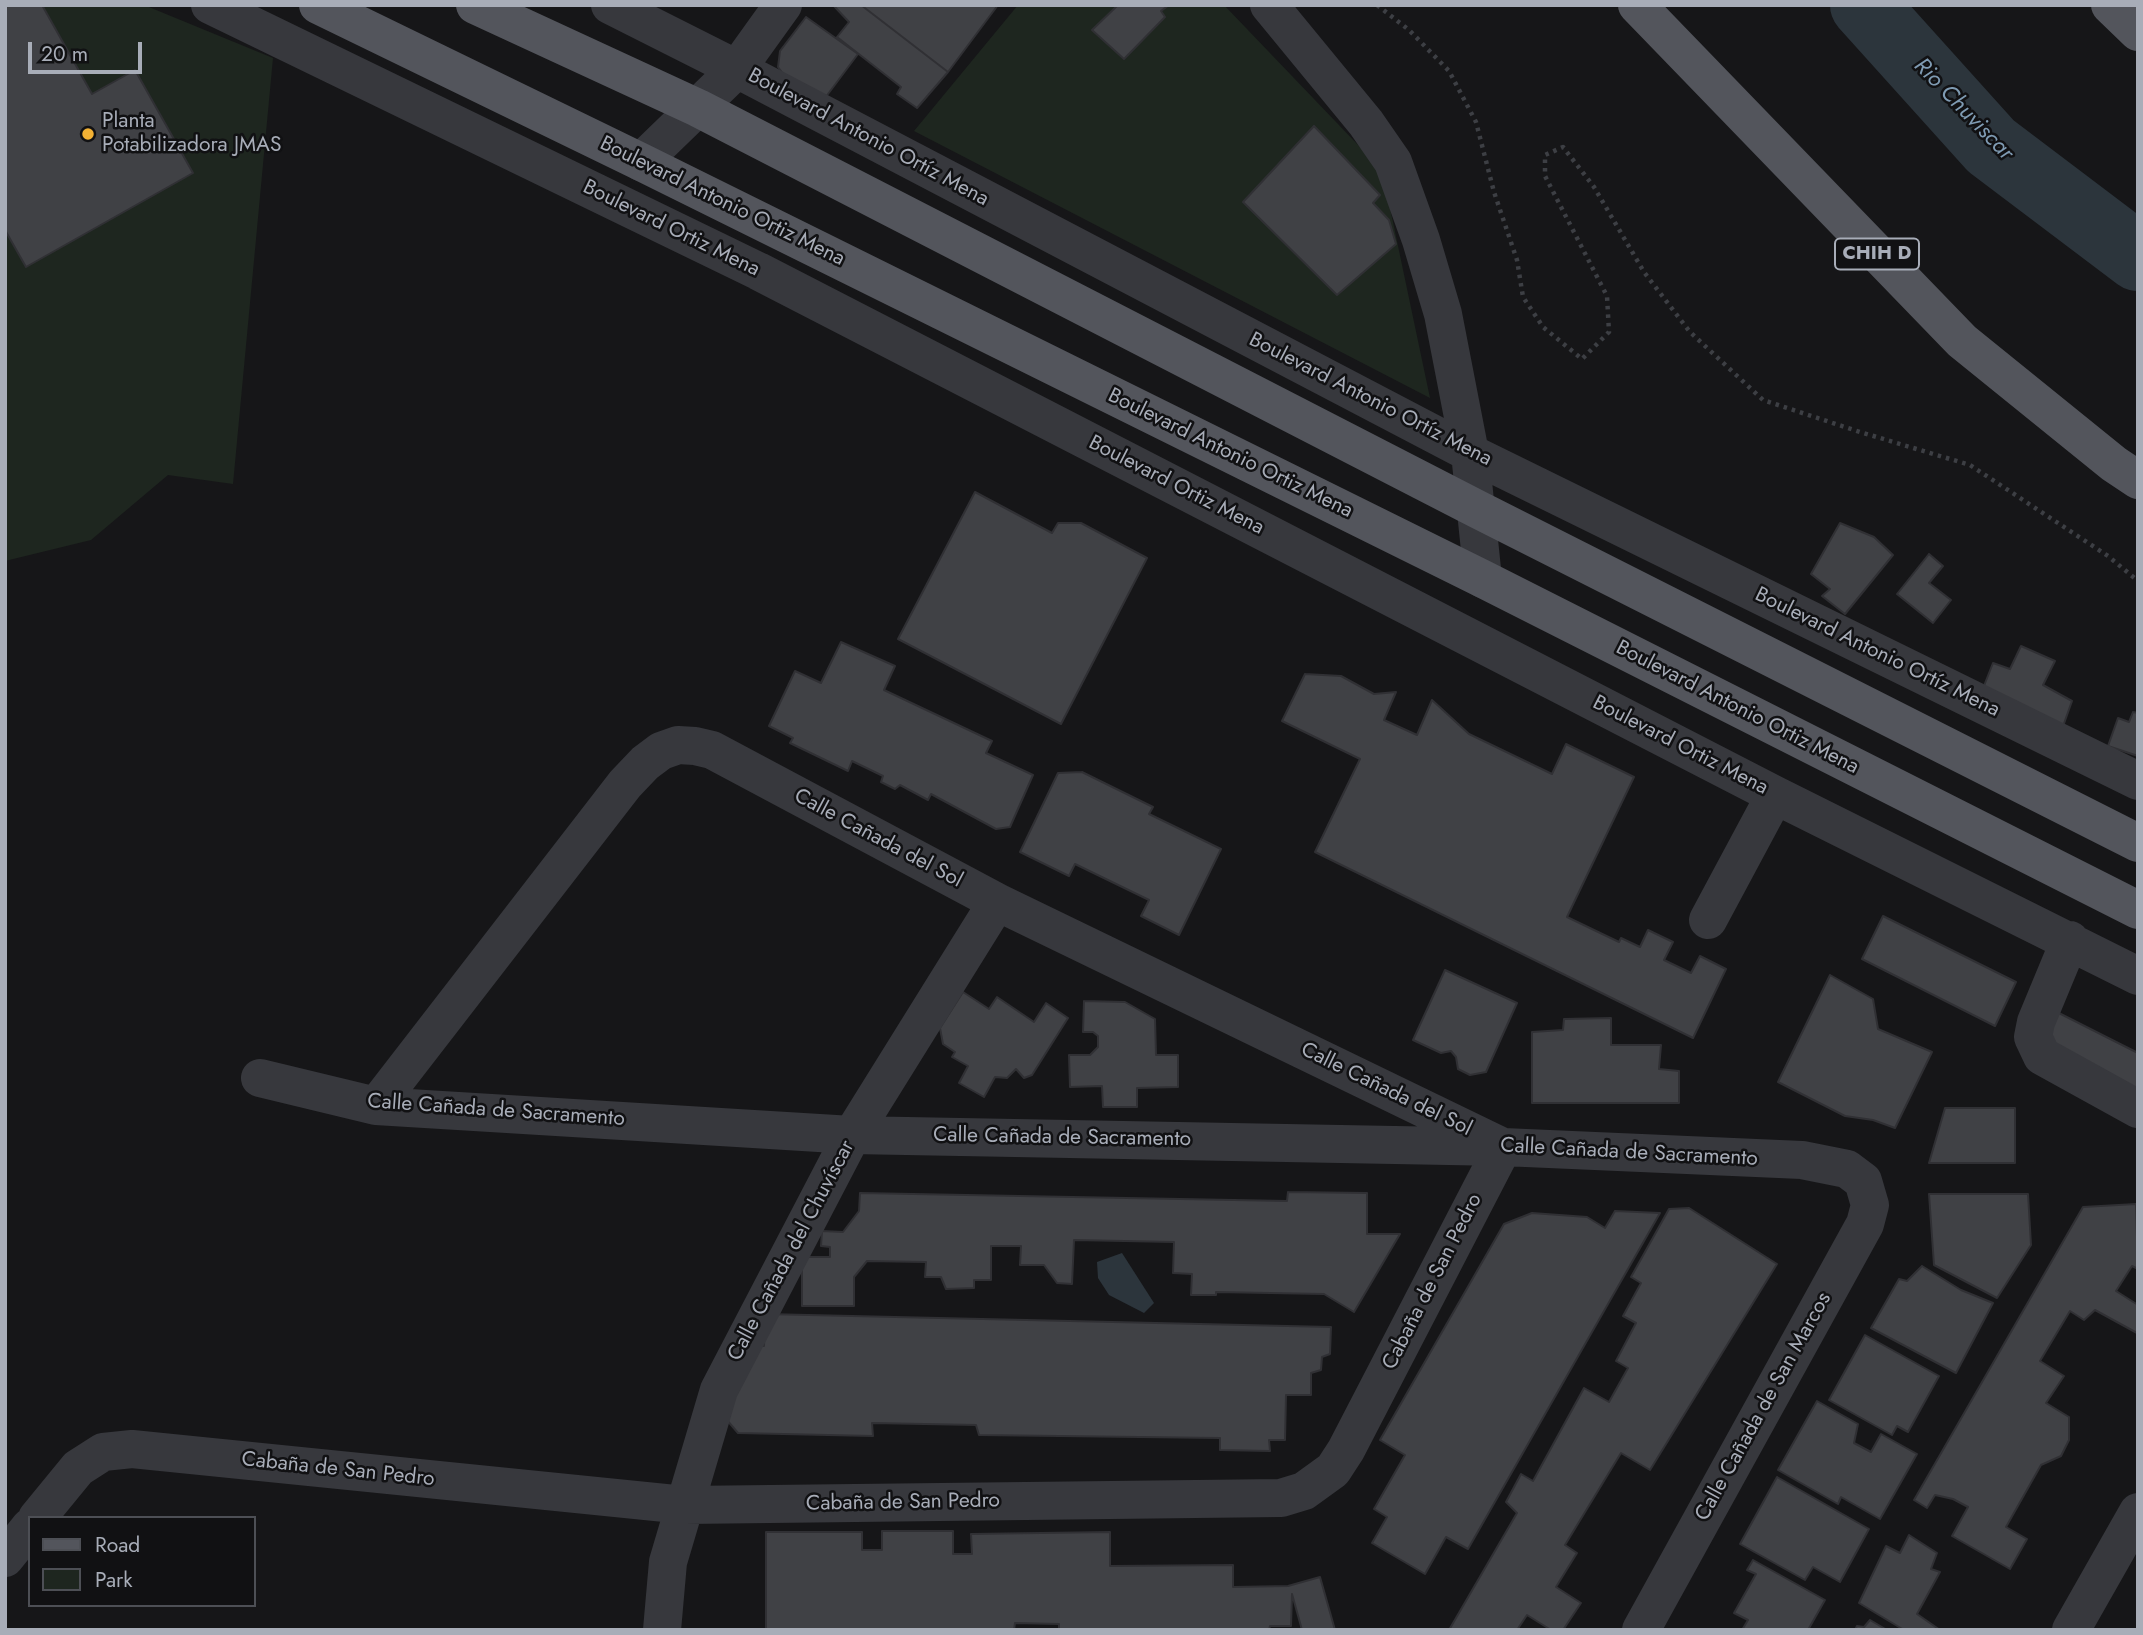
<!DOCTYPE html>
<meta charset="utf-8">
<style>
body{margin:0}
#map{position:relative;width:2143px;height:1635px;overflow:hidden;background:#161618;font-family:Jost,sans-serif}
canvas{display:block}
.frame{position:absolute;inset:0;border:7px solid #a8adb8;pointer-events:none}
.legend{position:absolute;left:28px;top:1516px;width:228px;height:91px;box-sizing:border-box;background:#111113;border:2px solid #4d4f55;margin:0;padding:9px 12px;list-style:none;font-size:21px;color:#a8adb8}
.legend li{display:flex;align-items:center;gap:14px;height:35px}
.legend b{width:35px;border:2px solid #4d4f55}
.scale{position:absolute;left:28px;top:42px;width:114px;height:32px;box-sizing:border-box;border:4px solid #a8adb8;border-top:0;padding-left:9px;font-size:21px;line-height:24px;white-space:nowrap;color:#a8adb8;-webkit-text-stroke:5px #111113;paint-order:stroke}
</style>
<div id="map">
<canvas width="2143" height="1635"></canvas>
<div class="frame"></div>
<ul class="legend">
<li><b style="height:9px;background:#53555c"></b>Road</li>
<li><b style="height:19px;background:#1e261f"></b>Park</li>
</ul>
<div class="scale">20 m</div>
</div>
<script>
const ctx = document.querySelector('canvas').getContext('2d');
ctx.lineJoin = 'round';
function paint(path, color) {
  ctx.fillStyle = color;
  ctx.fill(path, 'evenodd');
}
function shape(rows) {
  const path = new Path2D();
  for (const r of rows) {
    path.moveTo(r[0], r[1]);
    for (let i = 2; i < r.length; i += 2) path.lineTo(r[i], r[i + 1]);
  }
  return path;
}
function trace(path, color, width, dash) {
  ctx.strokeStyle = color;
  ctx.lineWidth = width;
  ctx.lineCap = dash ? 'butt' : 'round';
  ctx.setLineDash(dash || []);
  ctx.stroke(path);
}
function drawText(font, color, halo, rows, align = 'center') {
  ctx.font = font + ' Jost,sans-serif';
  ctx.lineWidth = 5;
  ctx.setLineDash([]);
  ctx.textBaseline = 'middle';
  ctx.strokeStyle = halo;
  ctx.fillStyle = color;
  for (const [text, x, y, turn = 0] of rows) {
    ctx.save();
    ctx.translate(x, y);
    ctx.rotate((+turn || 0) * Math.PI / 180);
    ctx.textAlign = isNaN(turn) ? turn : align;
    if (halo) ctx.strokeText(text, 0, 0);
    ctx.fillText(text, 0, 0);
    ctx.restore();
  }
}
const green = shape([
 [5,5,144,5,273,58,233,484,168,475,91,540,5,561],
 [1018,5,1224,5,1382,170,1430,398,914,131]
]);
const water = shape([
 [1122,1253,1154,1303,1144,1313,1109,1295,1098,1278,1097,1262]
]);
const river = shape([
 [1864,5,1991,146,2138,257]
]);
const building = shape([
 [5,5,42,5,92,94,135,70,193,173,26,267,5,230,5,5],
 [833,5,861,5,948,72,917,108,897,94,901,87,837,37,849,22,833,5],
 [861,5,998,5,948,72,861,5],
 [1118,5,1169,5,1161,11,1165,17,1124,59,1092,30,1118,5],
 [806,17,858,54,822,102,791,85,778,67,780,51,806,17],
 [1314,126,1380,195,1373,203,1389,220,1396,244,1337,295,1243,202,1314,126],
 [975,492,1052,533,1058,523,1081,523,1147,558,1061,724,898,639,975,492],
 [1840,523,1874,537,1893,555,1845,614,1822,596,1830,589,1811,574,1840,523],
 [1929,554,1943,566,1929,583,1951,600,1933,623,1897,594,1929,554],
 [841,642,895,666,884,690,992,741,986,753,1033,775,1010,827,996,829,931,794,928,800,900,785,895,789,881,782,883,776,852,761,848,771,790,743,793,738,769,726,795,671,821,683,841,642],
 [2021,646,2055,661,2043,685,2072,701,2061,732,1980,696,1993,663,2010,669,2021,646],
 [1305,674,1341,676,1374,694,1396,692,1384,720,1417,735,1432,700,1469,734,1552,774,1566,744,1634,777,1567,917,1619,942,1621,938,1640,947,1648,930,1673,942,1664,960,1691,973,1700,956,1726,969,1693,1038,1315,852,1360,759,1282,721,1305,674],
 [2133,712,2138,713,2138,756,2108,746,2118,718,2129,722,2133,712],
 [1082,772,1153,807,1149,814,1221,849,1179,935,1141,916,1149,900,1075,864,1069,876,1020,852,1058,773,1082,772],
 [1883,916,2016,982,1995,1026,1862,959,1883,916],
 [1445,970,1517,1003,1486,1072,1470,1075,1458,1069,1456,1057,1451,1051,1441,1053,1413,1040,1445,970],
 [1830,975,1873,999,1878,1029,1932,1052,1895,1128,1873,1120,1845,1116,1778,1082,1830,975],
 [963,992,989,1009,997,997,1034,1022,1046,1003,1068,1018,1032,1075,1024,1078,1016,1069,1007,1078,995,1077,984,1097,959,1083,968,1066,952,1057,955,1052,943,1044,940,1028,963,992],
 [1084,1001,1125,1002,1155,1019,1156,1055,1178,1055,1178,1087,1137,1088,1137,1107,1103,1107,1102,1086,1070,1087,1069,1055,1090,1055,1098,1047,1098,1036,1093,1032,1083,1032,1084,1001],
 [2043,1005,2138,1053,2138,1096,2043,1046,2043,1005],
 [1611,1018,1611,1045,1661,1045,1659,1069,1679,1071,1679,1103,1532,1103,1532,1032,1563,1030,1564,1019,1611,1018],
 [1945,1108,2015,1108,2015,1163,1929,1163,1945,1108],
 [1288,1192,1367,1193,1367,1234,1400,1234,1354,1312,1324,1294,1216,1292,1216,1295,1191,1295,1192,1274,1173,1273,1174,1242,1074,1240,1072,1284,1057,1283,1044,1265,1020,1265,1021,1246,991,1246,991,1280,974,1280,974,1288,946,1289,941,1277,925,1277,926,1262,867,1261,854,1277,854,1306,802,1306,802,1257,830,1257,830,1247,821,1246,822,1231,843,1232,859,1211,860,1193,1287,1201,1288,1192],
 [1929,1194,2028,1194,2031,1245,1997,1298,1934,1265,1929,1194],
 [2136,1204,2138,1269,2132,1266,2116,1291,2138,1305,2138,1331,2137,1333,2095,1310,2084,1320,2070,1311,2040,1361,2064,1376,2046,1403,2069,1417,2069,1440,2061,1456,2041,1465,2006,1527,2027,1539,2010,1569,1952,1536,1968,1507,1953,1499,1935,1495,1927,1508,1914,1500,2083,1207,2136,1204],
 [1689,1208,1777,1264,1650,1470,1621,1453,1565,1545,1577,1553,1556,1587,1581,1603,1563,1630,1551,1630,1527,1615,1517,1630,1449,1630,1517,1513,1506,1502,1521,1474,1533,1481,1584,1388,1609,1402,1628,1368,1616,1361,1636,1323,1623,1316,1641,1283,1631,1277,1669,1209,1689,1208],
 [1615,1211,1660,1213,1468,1549,1446,1537,1425,1574,1372,1543,1387,1517,1374,1509,1405,1455,1380,1440,1504,1224,1532,1213,1587,1217,1605,1228,1615,1211],
 [1922,1266,1961,1290,1993,1303,1956,1373,1871,1328,1899,1279,1907,1281,1922,1266],
 [765,1314,1331,1327,1330,1354,1322,1357,1321,1370,1311,1373,1311,1395,1286,1395,1285,1440,1269,1440,1270,1451,1220,1450,1220,1438,979,1435,976,1425,872,1423,873,1436,738,1433,726,1419,743,1345,764,1346,765,1314],
 [1865,1335,1939,1376,1908,1432,1897,1426,1892,1435,1829,1400,1865,1335],
 [1817,1401,1858,1424,1854,1443,1871,1452,1881,1434,1917,1454,1880,1519,1841,1497,1838,1504,1778,1470,1817,1401],
 [1777,1477,1869,1529,1840,1582,1813,1567,1805,1580,1740,1544,1777,1477],
 [882,1531,953,1531,953,1554,972,1554,971,1534,1110,1532,1110,1566,1233,1565,1233,1587,1288,1586,1320,1577,1335,1630,1302,1630,1292,1594,1291,1626,1270,1626,1269,1630,1059,1630,1059,1624,1015,1623,1014,1630,766,1630,766,1532,862,1532,862,1550,882,1550,882,1531],
 [1909,1535,1937,1553,1931,1569,1940,1572,1917,1614,1940,1630,1904,1630,1859,1603,1886,1546,1900,1553,1909,1535],
 [1753,1560,1825,1600,1808,1630,1742,1630,1748,1620,1734,1613,1756,1574,1747,1570,1753,1560],
 [1870,1620,1887,1630,1855,1630,1857,1626,1864,1627,1870,1620]
]);
const path = shape([
 [1377,5,1409,30,1449,71,1476,122,1494,192,1517,260,1523,297,1543,327,1582,359,1609,332,1607,296,1545,176,1545,155,1563,147,1594,187,1644,272,1690,332,1763,400,1860,432,1970,465,2108,556,2138,581]
]);
const minor = shape([
 [210,5,758,271,1775,795,2138,976],
 [610,5,737,69,1470,453,2138,781],
 [1269,5,1366,123,1393,162,1421,240,1443,314,1470,453,1483,579],
 [641,162,737,69,783,5],
 [1708,920,1775,795],
 [2070,940,2036,1022,2033,1037,2042,1056,2138,1109],
 [260,1078,376,1106,852,1135,1503,1147,1802,1160,1847,1169,1863,1181,1870,1205,1865,1224,1641,1630],
 [37,1518,78,1468,103,1452,132,1449,685,1505,1281,1498,1304,1491,1333,1470,1346,1450,1503,1147,997,902,712,750,695,746,678,745,661,751,645,763,625,784,376,1106],
 [5,1558,30,1527],
 [662,1630,668,1562,719,1390,852,1135,997,902],
 [2071,1630,2138,1512]
]);
const major = shape([
 [318,5,641,162,1483,579,2138,910],
 [475,5,698,108,1477,509,2138,843],
 [1637,5,1962,341,2114,464,2138,480],
 [2110,5,2138,32]
]);
const markers = [
 [88,134,7,"#f2b134"]
];
const shields = [
 [1877,254,84]
];
const shieldNames = [
 ["CHIH D",1877,254]
];
const poiNames = [
 ["Planta",102,122],
 ["Potabilizadora JMAS",102,146]
];
const streetNames = [
 ["Boulevard Antonio Ortíz Mena",868,138,28],
 ["Boulevard Antonio Ortiz Mena",722,202,26],
 ["Boulevard Ortiz Mena",671,229,26],
 ["Boulevard Antonio Ortíz Mena",1370,400,27],
 ["Boulevard Antonio Ortiz Mena",1230,454,26],
 ["Boulevard Ortiz Mena",1176,486,27],
 ["Boulevard Antonio Ortíz Mena",1877,653,26],
 ["Boulevard Antonio Ortiz Mena",1737,708,27],
 ["Boulevard Ortiz Mena",1680,746,27],
 ["Calle Cañada del Sol",878,839,28],
 ["Calle Cañada del Sol",1386,1090,26],
 ["Calle Cañada de Sacramento",496,1111,4],
 ["Calle Cañada de Sacramento",1062,1138,1],
 ["Calle Cañada de Sacramento",1629,1153,3],
 ["Calle Cañada del Chuvíscar",792,1251,-62],
 ["Cabaña de San Pedro",1433,1282,-63],
 ["Calle Cañada de San Marcos",1764,1407,-61],
 ["Cabaña de San Pedro",338,1470,6],
 ["Cabaña de San Pedro",903,1503,-1]
];
const waterNames = [
 ["Rio Chuviscar",1963,110,46]
];
paint(green, '#1e261f');
paint(water, '#2c353c');
trace(river, '#2c353c', 68);
paint(building, '#404145');
trace(building, '#303034', 2);
trace(path, '#3d3f44', 4.5, [3.5, 5]);
trace(minor, '#37383d', 38);
trace(major, '#53555c', 38);
for (const [x, y, r, color] of markers) {
  const dot = new Path2D();
  dot.arc(x, y, r, 0, 2 * Math.PI);
  ctx.fillStyle = color;
  ctx.fill(dot);
  trace(dot, '#111113', 2.5);
}
for (const [x, y, w] of shields) {
  const box = new Path2D();
  box.roundRect(x - w / 2, y - 15.5, w, 31, 5);
  ctx.fillStyle = '#111113';
  ctx.fill(box);
  trace(box, '#a8adb8', 2);
}
drawText('bold 19px', '#a8adb8', null, shieldNames);
drawText('21px', '#a8adb8', '#111113', poiNames, 'left');
drawText('21px', '#a8adb8', '#111113', streetNames);
drawText('italic 23px', '#7f9bb3', '#111113', waterNames);
</script>
